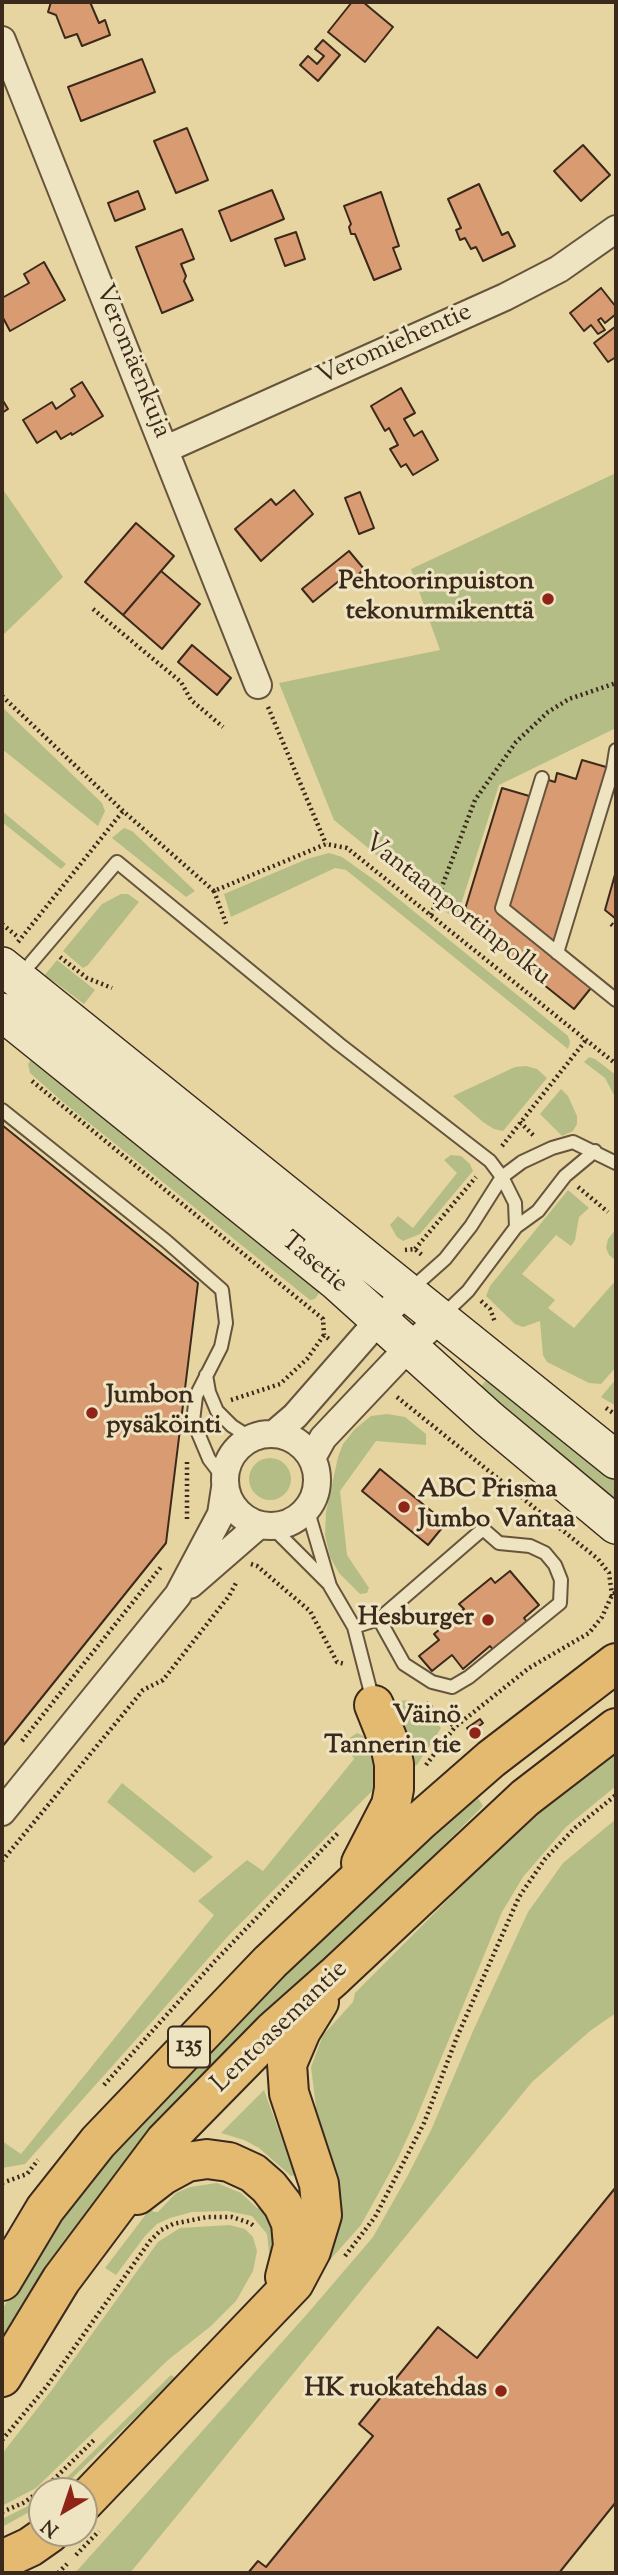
<!DOCTYPE html>
<meta charset="utf-8">
<style>
body{margin:0}
#map{position:relative;width:618px;height:2575px;overflow:hidden;background:#e6d5a1;font-family:"Sorts Mill Goudy",serif}
canvas{display:block}
.frame{position:absolute;inset:0;border:4px solid #3b291b;pointer-events:none}
.north{position:absolute;left:28px;top:2477px;width:70px;height:70px;box-sizing:border-box;background:#efe4c2;border:2px solid #a7997f;border-radius:50%;rotate:219deg;font-size:19px;font-weight:700;line-height:28px;text-align:center;color:#3b291b}
.north::after{content:'';display:block;margin:auto;width:24px;height:32px;background:#8f2418;clip-path:polygon(50% 0,100% 100%,50% 72%,0 100%)}
</style>
<div id="map">
<canvas width="618" height="2575"></canvas>
<div class="frame"></div>
<div class="north">N</div>
</div>
<script>
const ctx = document.querySelector('canvas').getContext('2d');
ctx.lineJoin = 'round';
function paint(path, color) {
  ctx.fillStyle = color;
  ctx.fill(path, 'evenodd');
}
function shape(rows) {
  const path = new Path2D();
  for (const r of rows) {
    if (r.length === 3) {
      path.moveTo(r[0] + r[2], r[1]);
      path.arc(r[0], r[1], r[2], 0, 2 * Math.PI);
      continue;
    }
    path.moveTo(r[0], r[1]);
    for (let i = 2; i < r.length; i += 2) path.lineTo(r[i], r[i + 1]);
  }
  return path;
}
function trace(path, color, width, dash) {
  ctx.strokeStyle = color;
  ctx.lineWidth = width;
  ctx.lineCap = dash ? 'butt' : 'round';
  ctx.setLineDash(dash || []);
  ctx.stroke(path);
}
function drawText(font, color, halo, rows, align = 'center') {
  ctx.font = font + ' "Sorts Mill Goudy",serif';
  ctx.lineWidth = 6;
  ctx.setLineDash([]);
  ctx.textBaseline = 'middle';
  ctx.strokeStyle = halo;
  ctx.fillStyle = color;
  for (const [text, x, y, turn = 0] of rows) {
    ctx.save();
    ctx.translate(x, y);
    ctx.rotate((+turn || 0) * Math.PI / 180);
    ctx.textAlign = isNaN(turn) ? turn : align;
    if (halo) ctx.strokeText(text, 0, 0);
    ctx.fillText(text, 0, 0);
    ctx.restore();
  }
}
const green = shape([
 [616,473,616,728,499,785,456,920,334,820,279,683,440,650,411,569],
 [2,488,63,577,2,636],
 [2,707,102,803,105,811,98,826,2,749],
 [2,811,66,864,61,869,2,822],
 [124,828,132,831,195,891,186,897,112,838],
 [329,853,342,857,380,884,568,1036,570,1042,568,1049,346,870,335,868,231,917,224,894,307,859],
 [121,894,128,894,139,902,88,965,83,968,63,951,102,904],
 [57,960,95,990,84,1004,52,980,47,980,43,977],
 [589,1057,595,1059,616,1075,616,1099,605,1078,584,1062],
 [31,1060,37,1062,318,1286,319,1293,315,1299,310,1300,63,1102,30,1073,28,1064],
 [526,1066,537,1069,547,1078,503,1131,494,1129,483,1122,453,1096,515,1067],
 [561,1089,568,1096,577,1116,577,1124,573,1131,562,1136,540,1114],
 [451,1155,461,1156,470,1164,473,1171,420,1234,403,1241,397,1237,390,1225,398,1216,413,1228,457,1173,444,1160],
 [568,1190,589,1208,579,1217,575,1240,571,1246,556,1235,522,1274,555,1300,548,1308,574,1328,616,1280,616,1367,601,1384,589,1383,547,1362,543,1355,540,1321,523,1327,515,1324,486,1296,490,1286],
 [616,1229,616,1261,609,1255,606,1248,608,1239],
 [488,1378,616,1479,616,1508,478,1390],
 [616,1379,616,1406,601,1397],
 [387,1414,405,1417,426,1434,426,1445,376,1441,340,1491,347,1555,369,1588,367,1593,360,1594,339,1573,330,1557,325,1535,326,1512,338,1457,343,1444,355,1429,371,1416],
 [270,1479,21],
 [411,1700,427,1712,441,1728,417,1765,406,1769,394,1705,399,1701],
 [357,1733,373,1741,381,1782,230,1934,25,2164,2,2168,2,2141,21,2154,214,1915,198,1901,247,1860,263,1871,354,1759,344,1742],
 [616,1747,616,1786,566,1827,523,1877,502,1912,415,2121,398,2158,361,2225,321,2270,337,2234,339,2179,313,2116,316,2107,311,2067,323,2035,353,2002,355,1993,522,1825],
 [122,1783,213,1857,194,1873,107,1802],
 [476,1795,483,1806,228,2061,2,2351,2,2310,21,2277,62,2218,107,2162,197,2064,376,1883],
 [616,1819,616,2013,590,2031,532,2082,130,2573,75,2573,308,2313,373,2237,407,2177,432,2128,473,2031,528,1912,563,1863],
 [264,2090,295,2175,291,2176,259,2148,244,2140,221,2133],
 [217,2183,241,2193,257,2208,264,2206,274,2230,274,2249,270,2262,267,2234,252,2216,228,2211,192,2212,170,2218,157,2224,145,2236,116,2275,105,2268,150,2209,154,2212,158,2212,176,2193,190,2187],
 [229,2225,245,2229,253,2237,257,2251,253,2271,236,2301,211,2326,168,2360,36,2488,2,2506,2,2456,5,2450,51,2391,158,2242,180,2228],
 [171,2375,176,2378,63,2487,58,2491,53,2491],
 [42,2499,42,2505,2,2527,2,2519]
]);
const building = shape([
 [51,2,90,2,99,23,105,20,110,35,82,46,77,34,65,38,56,15,48,12,51,2],
 [352,2,363,2,393,27,365,62,328,32,352,2],
 [323,40,340,55,318,81,300,65,308,56,317,64,324,56,315,49,323,40],
 [142,59,155,92,81,121,68,87,142,59],
 [187,128,208,180,176,193,154,141,187,128],
 [583,145,610,175,581,201,554,171,583,145],
 [479,184,502,235,508,232,515,246,483,261,476,247,471,249,465,238,460,240,456,230,461,228,448,199,479,184],
 [272,190,284,219,231,241,219,211,272,190],
 [138,191,145,209,115,221,108,203,138,191],
 [381,192,399,246,393,248,401,269,374,280,355,234,351,234,349,227,351,224,344,206,381,192],
 [182,229,194,259,181,264,186,276,184,281,193,300,162,313,136,247,182,229],
 [296,232,305,259,285,266,275,239,296,232],
 [44,262,65,300,10,331,2,316,2,298,29,283,24,274,44,262],
 [601,288,616,307,616,314,605,323,601,318,598,320,605,330,598,334,591,325,584,331,570,313,601,288],
 [616,326,616,357,608,362,594,343,616,326],
 [82,382,103,416,72,435,71,433,61,439,56,431,37,443,23,420,52,402,56,409,75,396,71,389,82,382],
 [401,388,415,413,404,419,414,436,422,431,438,460,413,475,406,464,401,467,390,449,398,445,389,428,385,431,371,406,401,388],
 [2,399,8,409,2,413,2,399],
 [294,490,313,514,261,561,235,529,271,499,276,505,294,490],
 [360,492,374,528,359,534,345,498,360,492],
 [136,523,174,556,123,615,85,582,136,523],
 [349,551,364,569,356,577,351,571,313,602,302,589,349,551],
 [161,571,200,604,162,649,123,615,161,571],
 [192,645,231,678,217,695,178,662,192,645],
 [582,760,613,769,557,953,595,983,574,1009,462,919,502,788,536,798,542,778,555,782,557,773,576,779,582,760],
 [616,871,616,919,605,910,616,871],
 [2,1125,198,1283,166,1543,2,1747,2,1125],
 [380,1469,446,1523,428,1545,362,1491,380,1469],
 [510,1571,539,1605,524,1618,527,1622,493,1650,490,1646,463,1669,452,1655,432,1671,419,1656,439,1640,434,1634,464,1609,459,1604,491,1578,495,1583,510,1571],
 [480,1719,483,1723,470,1733,467,1728,480,1719],
 [616,2187,616,2502,559,2573,248,2573,258,2561,266,2567,373,2436,359,2424,438,2327,477,2358,616,2187]
]);
const path = shape([
 [93,609,181,682,191,700,223,727],
 [2,696,123,811,214,891,326,844,347,848,616,1064],
 [268,707,326,844],
 [214,891,227,926],
 [431,915,475,800,516,742,548,712,569,699,616,683],
 [2,924,18,937],
 [611,924,616,928],
 [18,942,123,811],
 [60,957,87,978,112,988],
 [32,1081,323,1319,324,1335,329,1339],
 [520,1122,534,1136],
 [502,1146,586,1040],
 [578,1187,608,1212],
 [415,1249,476,1177],
 [405,1250,415,1249,422,1255],
 [481,1301,490,1309,495,1322],
 [397,1397,598,1559,609,1573,612,1595,616,1598],
 [231,1400,280,1384,307,1359,324,1335],
 [606,1408,616,1415],
 [187,1462,187,1520],
 [251,1564,257,1566,310,1611,337,1662,345,1664],
 [426,1703,455,1727],
 [22,1741,161,1567],
 [426,1765,455,1727,529,1668,589,1633,602,1617,612,1595,616,1592],
 [2,1861,143,1690,163,1680,229,1596,236,1583],
 [104,2085,215,1961,338,1833],
 [2,2183,27,2174,38,2160],
 [345,2256,375,2217,424,2123,457,2037,519,1897,545,1859,575,1828,616,1795],
 [2,2440,47,2386,150,2241,161,2230,173,2224,207,2217,232,2217,250,2223,255,2227],
 [2,2512,23,2503,45,2488,95,2439],
 [76,2555,99,2531],
 [58,2573,67,2564]
]);
const lane = shape([
 [542,778,502,908,616,1000],
 [557,953,613,769,616,750],
 [31,963,117,862,339,1044,490,1161,502,1177,515,1203,516,1227,468,1291,442,1316],
 [2,1110,166,1241,222,1290,226,1323,221,1347,196,1396,193,1421,209,1459,225,1480],
 [516,1227,538,1211,565,1176,595,1151],
 [409,1291,445,1259,471,1226,502,1177,522,1162,552,1148,573,1142,616,1163],
 [206,1375,209,1392,217,1411,232,1426,251,1438],
 [307,1508,330,1586,354,1627,373,1701],
 [271,1526,328,1583],
 [354,1627,379,1619,483,1529,499,1543,530,1546,545,1553,555,1565,561,1580,560,1603,469,1677,452,1687,432,1682,404,1664,379,1619]
]);
const street = shape([
 [2,40,258,685],
 [166,449,505,297,559,269,616,229],
 [274,1434,295,1416,379,1320,406,1293],
 [271,1480,46],
 [312,1458,323,1438,409,1347,440,1319],
 [190,1585,259,1525],
 [2,1812,178,1595,221,1514,225,1488]
]);
const secondary = shape([
 [2,966,616,1460],
 [2,1012,336,1281,489,1419,616,1525]
]);
const primary = shape([
 [361,1863,391,1805,394,1789,394,1764,390,1745,374,1705],
 [137,2195,163,2175,187,2162,207,2159,229,2162,253,2173,269,2187,283,2205,291,2223,293,2246,285,2277],
 [2,2281,45,2209,98,2142,270,1962,420,1821,491,1759,616,1663],
 [2,2377,61,2280,165,2141,273,2031,335,1976,525,1798,616,1728],
 [84,2502,294,2283,311,2251,322,2215,319,2184,289,2093,287,2064,301,2031,319,2002],
 [2,2560,30,2547,50,2533]
]);
const markers = [
 [548,599,7,"#8f2418"],
 [92,1413,7,"#8f2418"],
 [404,1507,7,"#8f2418"],
 [488,1620,7,"#8f2418"],
 [475,1733,7,"#8f2418"],
 [501,2391,7,"#8f2418"]
];
const shields = [
 [189,2047,42]
];
const shieldNames = [
 ["135",189,2047]
];
const streetNames = [
 ["Veromiehentie",395,346,-24],
 ["Veromäenkuja",131,362,68],
 ["Vantaanportinpolku",456,911,38],
 ["Tasetie",313,1264,40],
 ["Lentoasemantie",281,2028,-44]
];
const poiNames = [
 ["Pehtoorinpuiston",534,584],
 ["tekonurmikenttä",534,614],
 ["Jumbon",106,1398,"left"],
 ["pysäköinti",106,1428,"left"],
 ["ABC Prisma",418,1492,"left"],
 ["Jumbo Vantaa",418,1522,"left"],
 ["Hesburger",474,1620],
 ["Väinö",461,1718],
 ["Tannerin tie",461,1748],
 ["HK ruokatehdas",487,2391]
];
paint(green, '#b4bd85');
paint(building, '#d99b71');
trace(building, '#3b291b', 2);
trace(lane, '#66543c', 16);
trace(street, '#66543c', 30);
trace(secondary, '#3b291b', 40);
trace(primary, '#3b291b', 42);
trace(path, '#3b291b', 4.5, [2, 3.5]);
trace(lane, '#efe4c2', 12);
trace(street, '#efe4c2', 26);
trace(secondary, '#efe4c2', 37);
trace(primary, '#e3ba70', 38);
for (const [x, y, r, color] of markers) {
  const dot = new Path2D();
  dot.arc(x, y, r, 0, 2 * Math.PI);
  ctx.fillStyle = color;
  ctx.fill(dot);
  trace(dot, '#efe4c2', 2.5);
}
for (const [x, y, w] of shields) {
  const box = new Path2D();
  box.roundRect(x - w / 2, y - 20.5, w, 41, 5);
  ctx.fillStyle = '#efe4c2';
  ctx.fill(box);
  trace(box, '#3b291b', 2);
}
drawText('bold 24px', '#3b291b', null, shieldNames);
drawText('26px', '#3b291b', '#efe4c2', streetNames);
drawText('bold 26px', '#3b291b', '#efe4c2', poiNames, 'right');
</script>
